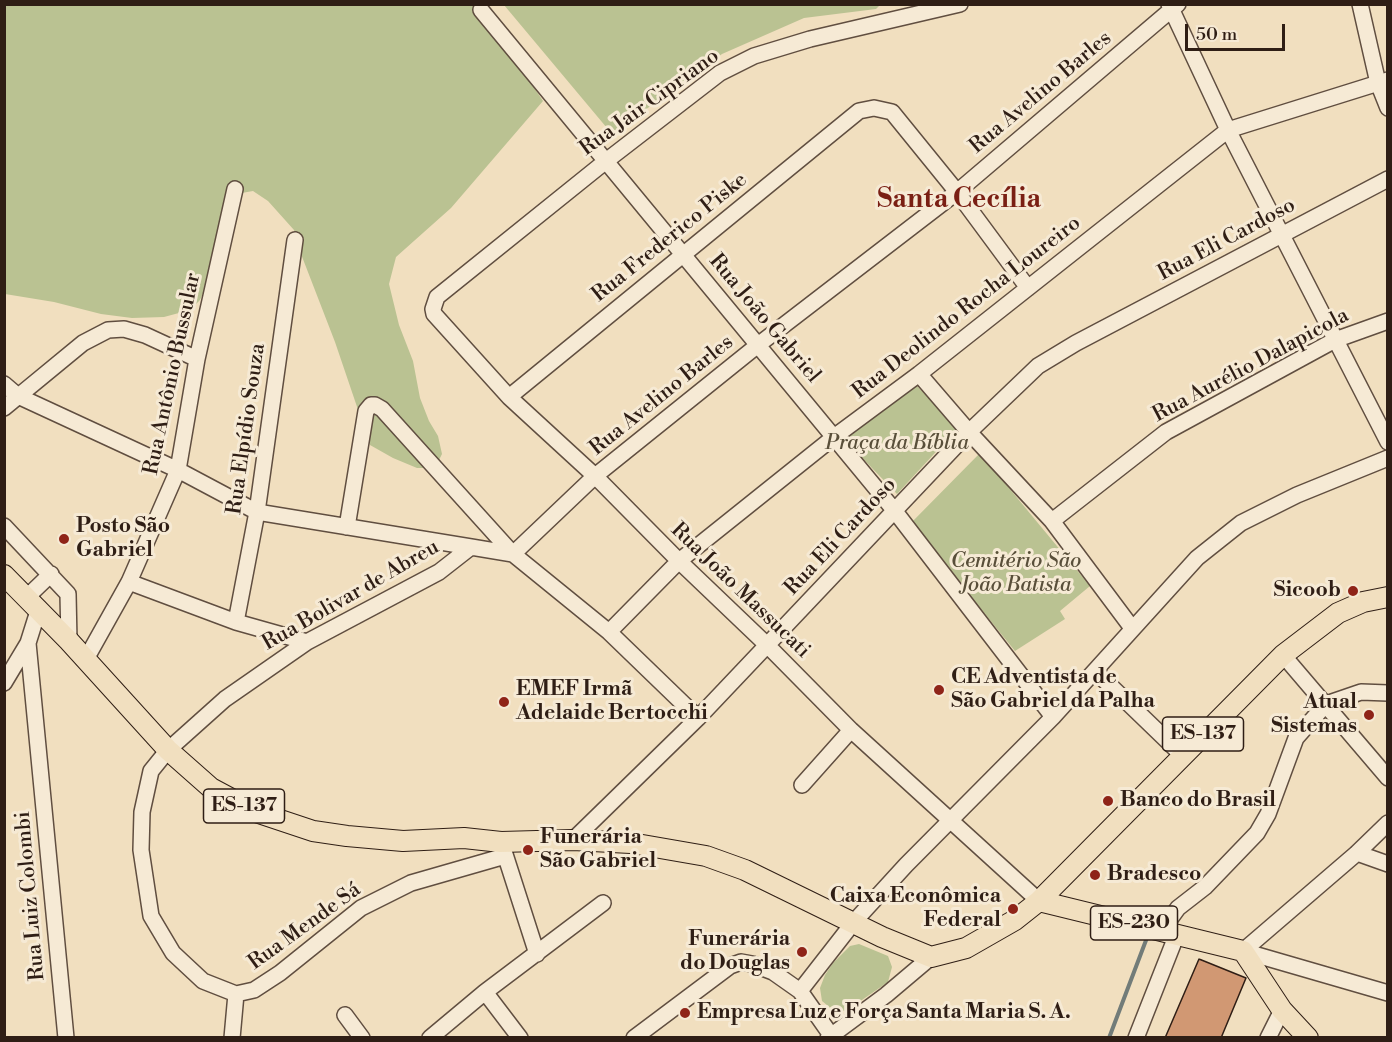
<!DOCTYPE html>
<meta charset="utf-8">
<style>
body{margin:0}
#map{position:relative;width:1392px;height:1042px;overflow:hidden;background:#f1dfbf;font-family:"Libre Bodoni",serif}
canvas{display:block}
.frame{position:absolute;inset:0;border:6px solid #2f1e15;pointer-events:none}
.scale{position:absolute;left:1185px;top:24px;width:100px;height:27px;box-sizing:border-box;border:3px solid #2f1e15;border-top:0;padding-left:8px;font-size:18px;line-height:21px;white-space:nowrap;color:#2f1e15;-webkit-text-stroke:4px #f6ead5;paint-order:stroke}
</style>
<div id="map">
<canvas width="1392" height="1042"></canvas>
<div class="frame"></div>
<div class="scale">50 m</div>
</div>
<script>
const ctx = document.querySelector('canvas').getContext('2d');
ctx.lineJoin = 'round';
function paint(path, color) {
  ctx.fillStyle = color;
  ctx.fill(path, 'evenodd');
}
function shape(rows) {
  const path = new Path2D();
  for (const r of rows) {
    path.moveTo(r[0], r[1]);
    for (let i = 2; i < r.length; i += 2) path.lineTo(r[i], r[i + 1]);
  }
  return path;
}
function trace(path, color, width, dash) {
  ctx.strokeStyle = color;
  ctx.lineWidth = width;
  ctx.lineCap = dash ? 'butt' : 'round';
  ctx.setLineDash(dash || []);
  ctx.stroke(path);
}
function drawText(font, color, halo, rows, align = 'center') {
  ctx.font = font + ' "Libre Bodoni",serif';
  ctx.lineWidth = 6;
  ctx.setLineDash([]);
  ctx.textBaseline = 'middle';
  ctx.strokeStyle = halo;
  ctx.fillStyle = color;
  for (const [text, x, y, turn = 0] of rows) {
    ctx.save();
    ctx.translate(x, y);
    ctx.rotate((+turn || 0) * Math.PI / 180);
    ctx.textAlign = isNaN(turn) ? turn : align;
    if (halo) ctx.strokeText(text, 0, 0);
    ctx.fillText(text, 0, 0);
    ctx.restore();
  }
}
const green = shape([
 [4,5,479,5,543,101,451,208,396,257,389,284,399,325,413,361,420,398,429,421,438,436,442,454,435,468,417,468,393,458,370,445,335,342,301,254,294,230,268,201,253,191,236,194,211,275,200,300,190,310,164,317,132,318,101,314,54,302,5,294],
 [504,5,880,5,876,9,804,18,722,54,612,134],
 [917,386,958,428,897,494,844,439],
 [980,453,1090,586,1060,611,1065,619,1015,651,911,523],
 [859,944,888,956,892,967,888,982,846,1011,833,1010,822,1001,820,988,825,975,833,963,850,946]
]);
const stream = shape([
 [1109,1038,1148,935]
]);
const building = shape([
 [1199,959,1246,978,1221,1038,1165,1038,1199,959]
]);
const minor = shape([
 [960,4,810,39,754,56,720,73,606,161,437,297,433,309,434,314,509,397,595,476,679,561,768,646,851,730,1039,901],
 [1169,4,1228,130,1388,442],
 [1360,4,1378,83,1388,108],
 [481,10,894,510,1053,717],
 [919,374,969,432,1052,521,1132,628],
 [4,384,18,396,178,470,257,512,471,547],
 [509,397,859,111,874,108,892,112,957,192,1028,288],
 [4,408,83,343,108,330,124,329,145,335,197,359],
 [1052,521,1166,432,1335,340,1388,321],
 [4,526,68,594,69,641],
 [347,527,366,411,371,405,375,405,382,409,513,554,595,476,758,345,957,192,1178,4],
 [129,582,236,622,307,642],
 [27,597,51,574],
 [39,608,28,643,66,1038],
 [236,622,257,512,295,240],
 [609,632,679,561,834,437,919,374,1228,130,1388,80],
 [1283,655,1388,778],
 [86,659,129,582,178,470,197,359,235,189],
 [1095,671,1182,755],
 [4,683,28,643],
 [802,785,851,730],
 [573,840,698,718,969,432,1038,366,1076,343,1388,179],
 [503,848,537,954],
 [1357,853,1388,864],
 [505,856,411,883,361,908,280,973,254,990,236,994,203,981,173,953,151,916,141,850,142,812,151,771,168,750,225,699,307,642,439,572,471,547,513,554,609,632,698,718],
 [1162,930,1178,908,1205,887,1257,833,1268,814,1296,738,1326,704,1361,692,1388,693],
 [1243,951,1357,853,1388,823],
 [1243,951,1388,993],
 [485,992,520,1038],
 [345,1015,362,1038],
 [232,1038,236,994],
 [430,1038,485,992,603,903],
 [634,1038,730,966,741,962,752,964,773,972,800,991],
 [828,1038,886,995,931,957],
 [833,1038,800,991,853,923,906,865,1053,717,1197,558,1241,523,1297,495,1388,458],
 [1136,1038,1177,934],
 [1268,1038,1282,1010]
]);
const major = shape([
 [4,575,69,641,168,750,211,788,256,812,313,831,347,836,403,841,464,838,501,842,573,840,631,843,706,856,745,870,882,937,931,957,966,948,1015,920,1039,901,1283,655,1338,613,1363,602,1388,597],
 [1039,901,1243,951,1282,1010,1308,1038]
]);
const markers = [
 [64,539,6,"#8f2418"],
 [1353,591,6,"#8f2418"],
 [939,690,6,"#8f2418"],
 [504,702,6,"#8f2418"],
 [1369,715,6,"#8f2418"],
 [1108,801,6,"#8f2418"],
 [528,850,6,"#8f2418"],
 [1095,875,6,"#8f2418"],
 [1013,909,6,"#8f2418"],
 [802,952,6,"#8f2418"],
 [685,1013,6,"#8f2418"]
];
const shields = [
 [1203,734,81],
 [244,806,81],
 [1134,923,87]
];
const shieldNames = [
 ["ES-137",1203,734],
 ["ES-137",244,806],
 ["ES-230",1134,923]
];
const streetNames = [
 ["Rua Avelino Barles",1041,93,-40],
 ["Rua Jair Cipriano",650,103,-36],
 ["Rua Frederico Piske",670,238,-39],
 ["Rua Eli Cardoso",1227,240,-28],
 ["Rua Deolindo Rocha Loureiro",967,308,-38],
 ["Rua João Gabriel",764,319,50],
 ["Rua Aurélio Dalapicola",1251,366,-28],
 ["Rua Antônio Bussular",173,374,-78],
 ["Rua Avelino Barles",662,396,-39],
 ["Rua Elpídio Souza",247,429,-82],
 ["Rua Eli Cardoso",841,537,-47],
 ["Rua João Massucati",740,591,44],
 ["Rua Bolivar de Abreu",351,596,-30],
 ["Rua Luiz Colombi",31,896,-95],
 ["Rua Mende Sá",305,927,-36]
];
const parkNames = [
 ["Praça da Bíblia",897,444],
 ["Cemitério São",1016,562],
 ["João Batista",1016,586]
];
const poiNames = [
 ["Posto São",76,527],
 ["Gabriel",76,551],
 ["Sicoob",1341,591,"right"],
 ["CE Adventista de",951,678],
 ["São Gabriel da Palha",951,702],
 ["EMEF Irmã",516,690],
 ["Adelaide Bertocchi",516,714],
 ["Atual",1357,703,"right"],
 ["Sistemas",1357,727,"right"],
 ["Banco do Brasil",1120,801],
 ["Funerária",540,838],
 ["São Gabriel",540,862],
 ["Bradesco",1107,875],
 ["Caixa Econômica",1001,897,"right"],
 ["Federal",1001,921,"right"],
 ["Funerária",790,940,"right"],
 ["do Douglas",790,964,"right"],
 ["Empresa Luz e Força Santa Maria S. A.",697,1013]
];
const districtNames = [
 ["Santa Cecília",959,201]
];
paint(green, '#bac292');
trace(stream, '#727c79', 4);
paint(building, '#d19873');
trace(building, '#2f1e15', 1.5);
trace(minor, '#604e40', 18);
trace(major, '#2f1e15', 22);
trace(minor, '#f6ead5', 15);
trace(major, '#f1dfbf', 20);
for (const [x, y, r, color] of markers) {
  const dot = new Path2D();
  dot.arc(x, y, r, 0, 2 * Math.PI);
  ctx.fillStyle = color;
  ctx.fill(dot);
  trace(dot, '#f6ead5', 2);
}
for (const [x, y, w] of shields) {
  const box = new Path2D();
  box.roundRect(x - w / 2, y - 17, w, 34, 4.5);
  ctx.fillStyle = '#f6ead5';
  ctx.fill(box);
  trace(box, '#2f1e15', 1.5);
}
drawText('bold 20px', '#2f1e15', null, shieldNames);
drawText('21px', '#2f1e15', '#f6ead5', streetNames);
drawText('italic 21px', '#594f3a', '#f6ead5', parkNames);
drawText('bold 21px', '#2f1e15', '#f6ead5', poiNames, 'left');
drawText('bold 27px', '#7a1f14', '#f6ead5', districtNames);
</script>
